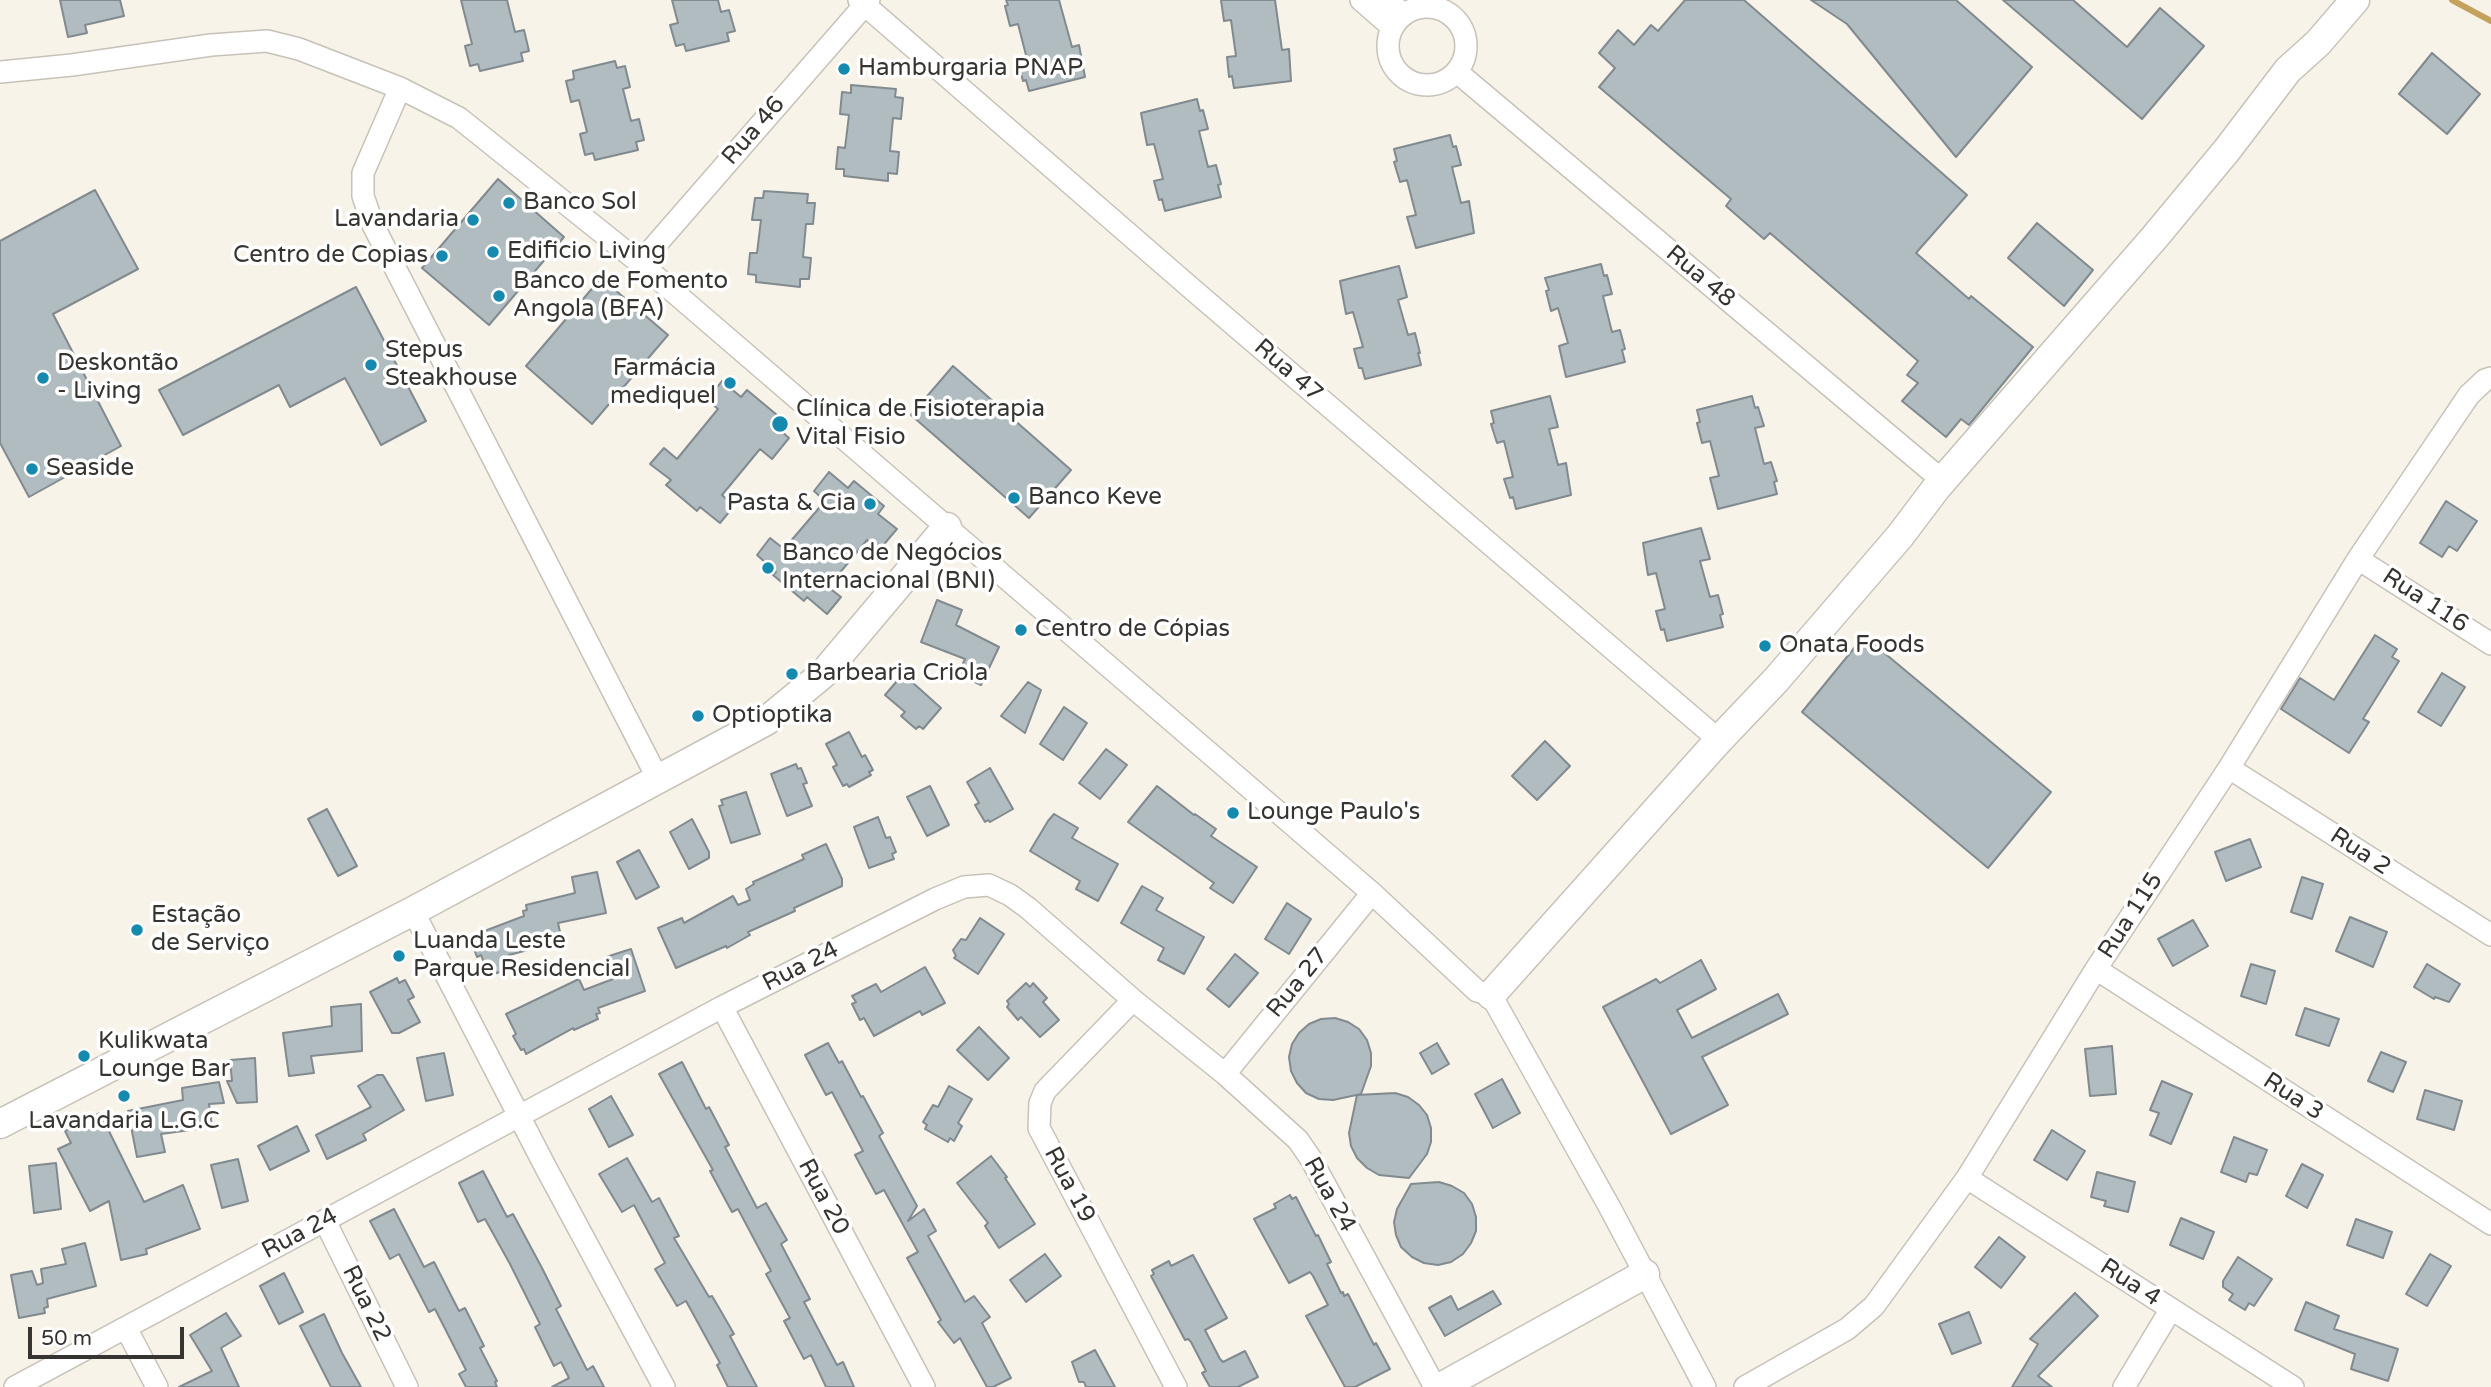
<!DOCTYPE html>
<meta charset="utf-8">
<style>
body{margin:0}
#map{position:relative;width:2491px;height:1387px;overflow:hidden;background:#f8f3e9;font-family:"Varela Round",sans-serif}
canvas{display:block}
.scale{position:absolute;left:28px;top:1327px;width:156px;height:32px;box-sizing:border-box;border:4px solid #363430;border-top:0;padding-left:9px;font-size:21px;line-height:24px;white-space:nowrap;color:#363430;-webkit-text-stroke:5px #fff;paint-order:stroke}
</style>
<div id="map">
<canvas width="2491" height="1387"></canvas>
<div class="scale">50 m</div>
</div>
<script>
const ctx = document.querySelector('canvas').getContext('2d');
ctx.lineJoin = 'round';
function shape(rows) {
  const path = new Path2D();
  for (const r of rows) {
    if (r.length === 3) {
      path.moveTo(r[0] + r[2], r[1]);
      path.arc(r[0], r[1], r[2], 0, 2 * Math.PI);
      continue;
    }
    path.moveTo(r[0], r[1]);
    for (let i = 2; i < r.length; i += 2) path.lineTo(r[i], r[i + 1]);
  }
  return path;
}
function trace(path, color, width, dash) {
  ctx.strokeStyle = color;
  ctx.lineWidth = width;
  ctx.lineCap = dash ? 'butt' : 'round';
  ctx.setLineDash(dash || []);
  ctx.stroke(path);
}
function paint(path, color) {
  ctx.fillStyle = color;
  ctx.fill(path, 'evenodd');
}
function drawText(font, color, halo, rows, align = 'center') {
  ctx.font = font + ' "Varela Round",sans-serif';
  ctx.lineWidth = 7;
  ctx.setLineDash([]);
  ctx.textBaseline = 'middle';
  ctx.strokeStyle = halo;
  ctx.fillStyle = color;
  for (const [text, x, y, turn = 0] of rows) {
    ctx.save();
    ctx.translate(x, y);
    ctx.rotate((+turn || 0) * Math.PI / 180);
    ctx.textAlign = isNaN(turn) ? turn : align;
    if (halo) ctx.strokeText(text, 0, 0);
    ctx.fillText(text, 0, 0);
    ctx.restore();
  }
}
const stream = shape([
 [2452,0,2491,21]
]);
const building = shape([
 [60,0,120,0,124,16,85,25,87,33,68,37,60,0],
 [461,0,507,0,515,32,524,30,529,51,521,53,523,61,480,71,478,64,470,66,465,46,472,44,461,0],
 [672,0,718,0,721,12,729,10,735,31,727,33,729,41,686,51,684,44,676,46,670,25,678,23,672,0],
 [1006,0,1059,0,1072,47,1079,45,1085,77,1029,91,1026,80,1023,81,1018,62,1027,59,1018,24,1010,26,1005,6,1008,5,1006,0],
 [1221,0,1275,0,1282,50,1289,49,1291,81,1234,88,1232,76,1229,77,1227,57,1236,56,1231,20,1224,21,1221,0],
 [1685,0,1744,0,1967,195,1916,253,1969,299,1971,296,2033,347,1969,425,1961,419,1946,437,1902,401,1918,383,1907,375,1918,361,1770,233,1764,239,1726,206,1731,199,1599,87,1615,68,1599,53,1618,30,1634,45,1651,25,1658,31,1685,0],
 [1811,0,1956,0,2032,67,1956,157,1847,24,1811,0],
 [2003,0,2073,0,2127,47,2160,8,2204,46,2142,119,2003,0],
 [2432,53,2480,94,2447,134,2399,94,2432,53],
 [615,61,617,68,625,66,630,87,623,89,631,121,639,119,644,140,636,142,638,150,595,160,593,153,585,155,580,134,587,132,579,100,571,102,566,81,574,79,573,71,615,61],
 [851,85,896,89,895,97,903,98,901,119,893,118,890,151,899,152,897,174,888,173,888,181,844,176,844,169,836,169,838,147,845,148,849,115,840,114,842,92,851,93,851,85],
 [1197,99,1200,111,1203,110,1208,129,1199,131,1208,167,1216,165,1221,184,1218,185,1221,197,1165,211,1162,199,1159,200,1154,181,1163,179,1154,144,1147,145,1141,113,1197,99],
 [1450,135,1453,147,1456,146,1461,165,1452,167,1461,203,1469,201,1474,233,1416,248,1407,217,1416,215,1407,180,1400,182,1394,162,1397,161,1394,149,1450,135],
 [498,179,564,237,489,325,422,268,498,179],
 [95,190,138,269,53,314,121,446,29,497,0,443,0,241,95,190],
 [764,191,808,194,807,203,815,203,813,224,806,224,803,257,811,258,809,279,800,279,800,287,756,282,756,275,748,274,750,253,757,253,761,220,752,220,755,198,763,198,764,191],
 [2037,223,2093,270,2064,306,2008,258,2037,223],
 [1601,264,1604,276,1607,275,1612,294,1603,296,1612,332,1620,330,1625,349,1622,350,1625,362,1566,377,1559,346,1568,343,1558,308,1551,311,1546,291,1549,290,1545,278,1601,264],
 [1399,266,1407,297,1398,300,1408,335,1415,333,1420,353,1418,353,1421,365,1365,379,1362,368,1359,368,1354,349,1363,347,1353,312,1346,314,1340,281,1399,266],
 [601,278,668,335,592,424,526,366,601,278],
 [356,287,426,421,381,445,345,378,290,407,279,385,183,435,159,390,356,287],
 [953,366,1071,470,1029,518,911,415,953,366],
 [722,381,741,397,747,390,777,415,771,422,789,438,772,459,760,449,722,495,734,506,720,523,700,507,697,511,666,485,671,480,650,464,664,448,677,459,718,409,707,400,722,381],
 [1550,396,1558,427,1549,429,1558,465,1566,463,1571,495,1516,509,1513,497,1510,498,1504,479,1513,477,1504,441,1497,443,1491,424,1494,423,1491,411,1550,396],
 [1752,396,1755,408,1758,407,1764,426,1755,428,1764,464,1771,462,1777,481,1774,482,1777,494,1718,509,1710,478,1719,476,1710,441,1702,443,1697,423,1700,422,1697,410,1752,396],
 [829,472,848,488,854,481,884,506,878,514,897,529,879,550,867,540,828,587,841,597,827,614,807,597,804,601,773,575,776,572,757,555,770,538,784,549,825,501,814,491,829,472],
 [2446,501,2477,521,2457,551,2449,546,2442,557,2420,543,2446,501],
 [1701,528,1710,559,1700,561,1710,597,1718,595,1723,614,1720,615,1723,627,1667,641,1664,629,1661,630,1656,611,1665,609,1656,573,1648,575,1643,543,1701,528],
 [937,600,962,610,956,625,999,647,981,685,958,674,965,659,921,642,937,600],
 [2375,635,2397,649,2392,657,2399,661,2363,719,2369,722,2349,753,2281,709,2300,678,2334,700,2375,635],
 [1864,636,2051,792,1988,868,1802,712,1864,636],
 [2442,673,2465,687,2441,726,2418,712,2442,673],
 [903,674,941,708,923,729,919,726,916,729,901,716,905,712,885,695,903,674],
 [1028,682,1041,690,1025,733,1001,716,1028,682],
 [1064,707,1087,723,1063,760,1040,744,1064,707],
 [849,732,862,757,865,755,873,770,869,772,871,775,849,787,847,784,843,786,833,767,837,765,826,744,849,732],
 [1545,741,1570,766,1537,800,1512,776,1545,741],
 [1106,749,1127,765,1100,799,1079,783,1106,749],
 [796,764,798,769,801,768,807,783,803,784,812,806,787,816,771,774,796,764],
 [990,768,1013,809,990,822,988,820,985,822,975,805,979,803,967,782,990,768],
 [930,786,949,825,927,836,907,797,930,786],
 [1157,786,1194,815,1195,814,1216,829,1211,836,1257,867,1233,903,1210,888,1214,883,1128,822,1157,786],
 [746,792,760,834,731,843,719,806,723,805,721,800,746,792],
 [327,809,357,866,338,876,308,819,327,809],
 [1054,814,1078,828,1072,838,1118,864,1098,901,1076,889,1080,881,1030,851,1048,821,1054,814],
 [878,817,886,838,890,837,896,852,892,854,894,859,869,868,854,827,878,817],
 [692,819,709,852,709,858,689,869,670,832,692,819],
 [2250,839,2261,867,2226,881,2215,852,2250,839],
 [826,844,842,879,842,886,794,908,795,911,748,932,750,935,727,948,726,946,676,968,658,928,682,918,684,923,733,896,738,905,750,900,746,889,754,884,753,882,804,859,802,855,826,844],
 [639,850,659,887,636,899,617,862,639,850],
 [597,872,606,913,558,923,562,941,509,955,513,967,489,976,481,955,477,957,471,941,476,940,474,935,524,916,523,911,527,910,526,905,575,893,572,877,597,872],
 [2302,877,2323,884,2312,919,2291,912,2302,877],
 [1142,886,1163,898,1156,910,1204,937,1184,974,1158,960,1164,948,1121,923,1142,886],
 [1287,903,1311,919,1289,954,1265,939,1287,903],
 [2350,917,2387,932,2373,967,2336,951,2350,917],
 [980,918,1004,934,978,974,954,958,956,956,953,950,961,939,966,940,980,918],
 [2193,920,2208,946,2173,966,2158,939,2193,920],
 [631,949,645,991,598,1008,600,1013,596,1014,598,1019,574,1030,573,1028,526,1054,524,1049,521,1050,513,1036,516,1034,506,1014,579,979,584,990,613,979,606,957,631,949],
 [1235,954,1258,973,1229,1007,1207,989,1235,954],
 [1701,960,1716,989,1677,1010,1692,1038,1778,994,1788,1014,1702,1057,1728,1105,1671,1134,1603,1007,1656,979,1660,983,1701,960],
 [2251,964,2275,971,2266,1004,2241,996,2251,964],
 [2427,964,2460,984,2449,1002,2435,997,2434,999,2414,987,2427,964],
 [925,967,945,1003,922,1015,920,1011,874,1036,864,1018,860,1020,852,1004,856,1002,852,996,876,984,881,992,925,967],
 [397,978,399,983,405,980,414,997,408,1000,420,1022,399,1033,392,1033,370,992,397,978],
 [1026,983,1030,987,1033,983,1047,998,1043,1002,1059,1020,1040,1037,1021,1017,1018,1020,1007,1007,1009,1004,1007,1001,1026,983],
 [361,1004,362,1051,311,1056,314,1073,289,1076,283,1033,332,1026,331,1007,361,1004],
 [2305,1008,2339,1019,2329,1046,2296,1035,2305,1008],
 [1335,1018,1348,1022,1359,1029,1367,1040,1371,1053,1371,1066,1361,1094,1333,1100,1319,1099,1306,1093,1297,1083,1291,1071,1289,1057,1292,1044,1299,1033,1309,1024,1321,1019,1335,1018],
 [979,1027,1009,1058,988,1080,957,1050,979,1027],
 [828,1043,839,1063,842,1061,861,1097,863,1096,883,1133,879,1136,917,1206,908,1221,924,1209,936,1231,928,1236,965,1302,974,1296,990,1317,982,1323,1011,1378,993,1387,987,1387,960,1338,954,1343,938,1322,941,1320,907,1258,918,1252,884,1190,876,1194,855,1155,863,1151,832,1092,826,1095,805,1055,828,1043],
 [1437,1043,1449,1064,1432,1074,1420,1053,1437,1043],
 [2112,1046,2116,1094,2090,1096,2085,1049,2112,1046],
 [2381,1052,2406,1062,2393,1092,2368,1081,2381,1052],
 [444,1053,453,1095,426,1101,417,1058,444,1053],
 [255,1058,257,1102,237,1103,227,1081,232,1081,230,1060,255,1058],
 [682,1062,706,1109,709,1107,729,1145,725,1147,757,1208,766,1203,787,1240,781,1244,810,1299,804,1302,837,1365,843,1362,854,1387,826,1387,811,1355,804,1359,784,1321,790,1318,766,1274,771,1271,738,1209,732,1212,710,1171,713,1170,659,1074,682,1062],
 [377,1075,383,1075,404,1110,363,1134,366,1140,327,1159,316,1135,371,1107,358,1086,377,1075],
 [1502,1079,1520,1113,1493,1128,1475,1094,1502,1079],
 [2162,1081,2192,1094,2171,1144,2150,1135,2159,1113,2150,1110,2162,1081],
 [219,1082,224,1103,209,1104,212,1127,161,1134,165,1152,137,1157,128,1111,183,1100,182,1088,219,1082],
 [949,1086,972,1099,958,1123,962,1126,954,1141,950,1138,948,1142,925,1129,927,1125,923,1122,933,1105,938,1107,949,1086],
 [2425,1090,2462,1101,2454,1130,2417,1119,2425,1090],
 [1395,1093,1408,1097,1419,1105,1427,1115,1431,1128,1431,1142,1427,1154,1409,1178,1379,1175,1367,1168,1357,1158,1351,1146,1349,1133,1357,1095,1395,1093],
 [611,1096,633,1135,609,1147,589,1109,611,1096],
 [100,1113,144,1202,183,1185,200,1229,146,1249,147,1254,121,1260,109,1201,90,1211,58,1149,71,1143,65,1131,100,1113],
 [297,1126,309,1151,270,1170,258,1146,297,1126],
 [2052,1130,2085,1151,2067,1180,2034,1160,2052,1130],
 [2234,1137,2267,1150,2257,1175,2249,1173,2246,1182,2221,1172,2234,1137],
 [991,1156,1007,1177,1005,1178,1035,1224,999,1248,985,1226,988,1223,957,1183,991,1156],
 [627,1158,652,1202,659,1198,679,1236,674,1238,709,1297,712,1296,722,1313,734,1334,730,1336,757,1387,728,1387,717,1365,720,1363,686,1301,677,1306,655,1269,665,1263,634,1205,622,1212,599,1174,627,1158],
 [238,1159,248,1201,222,1208,211,1165,238,1159],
 [56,1163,61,1209,34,1213,29,1166,56,1163],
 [2302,1164,2323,1175,2307,1208,2286,1196,2302,1164],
 [483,1171,507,1217,513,1214,542,1268,561,1306,556,1309,587,1370,593,1366,604,1387,552,1387,569,1378,561,1362,554,1366,535,1327,540,1324,510,1264,485,1219,478,1222,459,1183,483,1171],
 [2097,1172,2135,1182,2128,1212,2104,1206,2106,1201,2091,1197,2097,1172],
 [1439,1182,1452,1186,1464,1193,1472,1204,1476,1217,1476,1231,1471,1243,1463,1254,1451,1262,1438,1265,1424,1263,1412,1257,1401,1247,1396,1235,1394,1222,1397,1209,1411,1184,1439,1182],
 [1290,1195,1292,1199,1296,1197,1316,1236,1318,1235,1331,1262,1327,1264,1341,1293,1343,1292,1344,1296,1348,1294,1374,1345,1376,1343,1390,1369,1355,1387,1345,1387,1306,1316,1328,1305,1313,1276,1310,1272,1289,1283,1254,1219,1276,1208,1274,1204,1290,1195],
 [394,1209,424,1267,434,1262,459,1311,465,1308,484,1346,480,1348,497,1381,495,1382,497,1387,466,1387,459,1374,466,1370,435,1309,429,1312,399,1254,390,1259,370,1221,394,1209],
 [2181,1218,2214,1232,2203,1259,2170,1245,2181,1218],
 [2356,1219,2392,1232,2383,1258,2347,1245,2356,1219],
 [1999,1237,2025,1257,2001,1288,1975,1267,1999,1237],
 [85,1243,96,1286,47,1299,48,1307,44,1308,45,1313,19,1318,11,1275,32,1271,37,1285,43,1283,41,1269,66,1264,62,1249,85,1243],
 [1045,1254,1061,1276,1026,1302,1010,1280,1045,1254],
 [2430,1254,2451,1266,2427,1306,2406,1294,2430,1254],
 [1193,1255,1227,1318,1205,1330,1220,1359,1223,1362,1245,1351,1258,1377,1238,1387,1210,1387,1202,1373,1206,1371,1191,1342,1188,1339,1185,1340,1151,1276,1154,1274,1152,1270,1169,1261,1171,1266,1193,1255],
 [2238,1257,2272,1279,2254,1306,2249,1303,2245,1310,2229,1300,2233,1294,2223,1287,2223,1281,2238,1257],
 [284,1273,303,1312,279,1324,260,1286,284,1273],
 [1493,1291,1501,1304,1445,1336,1429,1308,1451,1296,1458,1310,1493,1291],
 [2075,1293,2098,1316,2038,1376,2052,1387,2012,1387,2038,1344,2030,1339,2075,1293],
 [2306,1302,2339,1316,2334,1329,2398,1349,2388,1381,2351,1369,2355,1354,2295,1330,2306,1302],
 [1969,1312,1981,1343,1952,1354,1939,1324,1969,1312],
 [226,1313,241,1336,221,1348,239,1387,179,1387,212,1371,190,1335,226,1313],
 [324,1314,342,1353,361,1387,331,1387,300,1326,324,1314],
 [1095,1350,1115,1387,1086,1387,1084,1382,1079,1382,1072,1362,1095,1350]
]);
const minor = shape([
 [859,0,1199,295,1719,740],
 [1361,0,1392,27],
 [1387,0,1403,14],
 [1427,46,39],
 [0,72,72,65,211,45,267,41,299,49,400,88,459,118,640,263,1372,893,1477,991,1491,995,1609,1206,1705,1387],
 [1457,72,1943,481],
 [400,88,363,173,363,196,373,225,658,779],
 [640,263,869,0],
 [2358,559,2491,644],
 [2229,768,2491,935],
 [413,911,546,1168,664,1387],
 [2096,969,2491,1224],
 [1133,1000,1045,1091,1040,1103,1039,1128,1176,1387],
 [722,1007,924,1387],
 [1225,1074,1372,893],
 [1967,1178,2293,1387],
 [325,1221,407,1387],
 [126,1328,157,1387],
 [15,1387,722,1007,935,899,964,887,989,885,1010,895,1028,908,1133,1000,1225,1074,1298,1140,1311,1159,1435,1387],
 [1745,1387,1847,1329,1874,1306,1967,1178,2096,969,2229,768,2358,559,2469,395,2485,380,2491,378],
 [2124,1387,2171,1309]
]);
const tertiary = shape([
 [1491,995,1719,740,1776,680,1900,536,1937,487,2154,238,2227,150,2288,70,2318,43,2355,0],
 [0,1124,413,911,766,721,823,674,947,527],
 [1441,1387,1645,1274]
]);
const markers = [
 [844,69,7,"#1589ae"],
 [509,203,7,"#1589ae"],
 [473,220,7,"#1589ae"],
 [493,252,7,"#1589ae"],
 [442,256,7,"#1589ae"],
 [499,296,7,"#1589ae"],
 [371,365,7,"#1589ae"],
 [43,378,7,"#1589ae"],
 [730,383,7,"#1589ae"],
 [780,424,9,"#1589ae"],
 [32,469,7,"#1589ae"],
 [1014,498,7,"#1589ae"],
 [870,504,7,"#1589ae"],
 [768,568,7,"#1589ae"],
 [1021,630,7,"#1589ae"],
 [1765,646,7,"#1589ae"],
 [792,674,7,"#1589ae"],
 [698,716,7,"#1589ae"],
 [1233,813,7,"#1589ae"],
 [137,930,7,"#1589ae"],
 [399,956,7,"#1589ae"],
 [84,1056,7,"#1589ae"],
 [124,1096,7,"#1589ae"]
];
const poiNames = [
 ["Hamburgaria PNAP",858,69],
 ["Banco Sol",523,203],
 ["Lavandaria",459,220,"right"],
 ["Edificio Living",507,252],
 ["Centro de Copias",428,256,"right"],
 ["Banco de Fomento",513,282],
 ["Angola (BFA)",513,310],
 ["Stepus",385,351],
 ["Steakhouse",385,379],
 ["Deskontão",57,364],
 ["- Living",57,392],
 ["Farmácia",716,369,"right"],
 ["mediquel",716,397,"right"],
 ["Clínica de Fisioterapia",796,410],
 ["Vital Fisio",796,438],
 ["Seaside",46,469],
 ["Banco Keve",1028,498],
 ["Pasta & Cia",856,504,"right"],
 ["Banco de Negócios",782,554],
 ["Internacional (BNI)",782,582],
 ["Centro de Cópias",1035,630],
 ["Onata Foods",1779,646],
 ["Barbearia Criola",806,674],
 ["Optioptika",712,716],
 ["Lounge Paulo's",1247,813],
 ["Estação",151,916],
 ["de Serviço",151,944],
 ["Luanda Leste",413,942],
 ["Parque Residencial",413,970],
 ["Kulikwata",98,1042],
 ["Lounge Bar",98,1070],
 ["Lavandaria L.G.C",124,1122,"center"]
];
const streetNames = [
 ["Rua 46",754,131,-49],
 ["Rua 48",1700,277,40],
 ["Rua 47",1288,371,41],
 ["Rua 116",2425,601,33],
 ["Rua 2",2360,852,33],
 ["Rua 115",2131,916,-57],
 ["Rua 24",801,967,-27],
 ["Rua 27",1298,983,-51],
 ["Rua 3",2293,1097,33],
 ["Rua 19",1069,1185,62],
 ["Rua 24",1329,1195,61],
 ["Rua 20",823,1197,62],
 ["Rua 24",300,1234,-28],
 ["Rua 4",2130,1283,33],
 ["Rua 22",366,1304,64]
];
trace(stream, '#c4a25e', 6);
paint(building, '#b1bcc1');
trace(building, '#808a8f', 2);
trace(minor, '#c7c2b9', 24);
trace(tertiary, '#c7c2b9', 31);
trace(minor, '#fff', 21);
trace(tertiary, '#fff', 28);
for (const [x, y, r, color] of markers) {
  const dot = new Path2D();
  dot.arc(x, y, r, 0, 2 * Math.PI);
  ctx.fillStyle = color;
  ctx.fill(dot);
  trace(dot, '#fff', 2.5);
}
drawText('24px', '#363430', '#fff', poiNames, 'left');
drawText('24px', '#363430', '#fff', streetNames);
</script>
